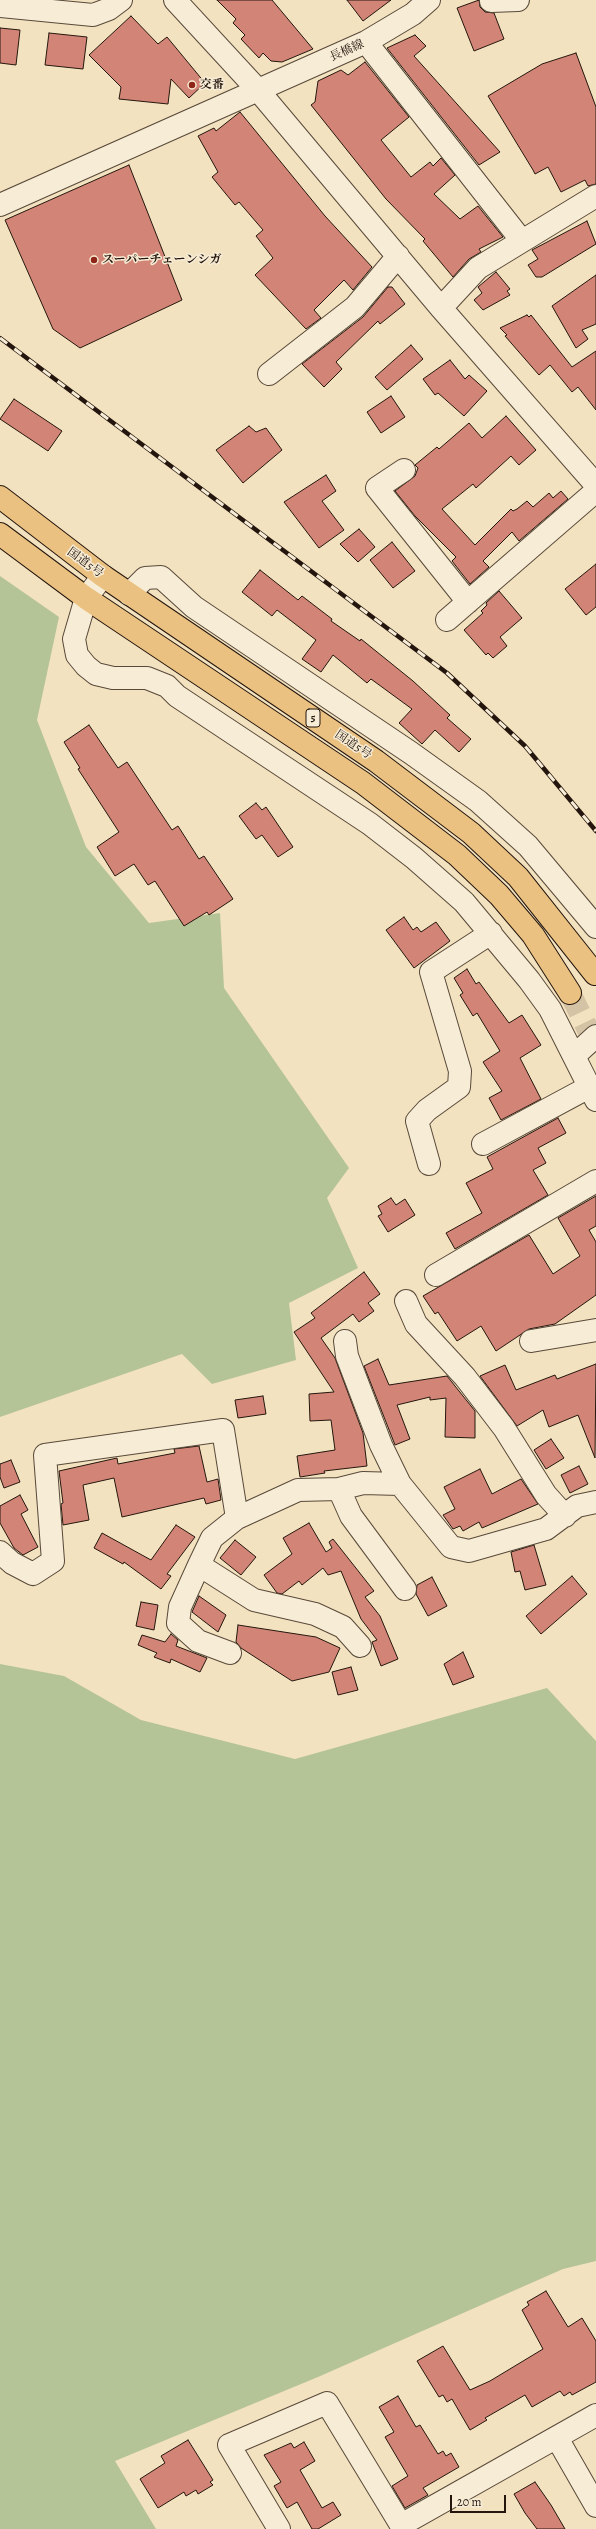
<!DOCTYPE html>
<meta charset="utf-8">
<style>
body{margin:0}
#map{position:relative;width:596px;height:2529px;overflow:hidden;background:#f3e2bf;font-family:Alegreya,serif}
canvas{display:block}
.scale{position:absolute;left:450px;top:2495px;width:56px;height:18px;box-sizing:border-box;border:2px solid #24160e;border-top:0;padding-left:5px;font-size:12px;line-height:14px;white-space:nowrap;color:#24160e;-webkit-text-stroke:3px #f7ecd5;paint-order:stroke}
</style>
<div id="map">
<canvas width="596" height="2529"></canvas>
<div class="scale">20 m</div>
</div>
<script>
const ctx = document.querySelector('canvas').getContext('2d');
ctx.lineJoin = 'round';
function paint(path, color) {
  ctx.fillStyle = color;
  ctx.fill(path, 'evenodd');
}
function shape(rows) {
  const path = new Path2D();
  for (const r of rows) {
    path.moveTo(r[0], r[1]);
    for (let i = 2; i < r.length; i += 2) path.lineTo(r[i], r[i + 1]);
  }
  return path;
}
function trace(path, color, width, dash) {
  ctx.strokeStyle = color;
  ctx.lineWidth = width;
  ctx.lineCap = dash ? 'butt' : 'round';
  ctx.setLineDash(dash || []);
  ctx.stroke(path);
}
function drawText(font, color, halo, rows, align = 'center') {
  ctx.font = font + ' Alegreya,"Noto Serif JP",serif';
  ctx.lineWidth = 3;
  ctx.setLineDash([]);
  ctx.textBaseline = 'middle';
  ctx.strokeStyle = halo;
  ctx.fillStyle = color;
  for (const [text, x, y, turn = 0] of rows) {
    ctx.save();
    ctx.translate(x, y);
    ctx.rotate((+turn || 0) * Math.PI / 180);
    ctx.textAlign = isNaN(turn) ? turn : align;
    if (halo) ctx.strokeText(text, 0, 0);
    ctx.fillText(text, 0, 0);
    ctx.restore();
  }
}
const green = shape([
 [0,576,59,617,37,720,86,847,149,923,220,913,224,988,349,1168,327,1198,358,1268,289,1303,296,1360,212,1384,182,1354,0,1417],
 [0,1664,64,1676,141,1720,295,1759,547,1688,596,1741,596,2261,563,2269,318,2377,115,2461,156,2529,0,2529]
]);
const building = shape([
 [217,0,272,0,313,49,282,62,271,61,263,53,259,58,241,39,245,35,233,23,236,19,217,0],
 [347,0,391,0,363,21,347,0],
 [479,0,480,7,485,12,494,13,504,39,474,51,457,8,479,0],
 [131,16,158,44,167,37,205,83,189,98,171,79,168,104,119,99,121,87,89,55,131,16],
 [0,28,20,30,16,65,0,63,0,28],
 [49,33,87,37,83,69,45,65,49,33],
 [415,35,426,46,414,56,500,152,479,165,387,48,415,35],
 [576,53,596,107,596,184,588,186,585,180,561,192,548,167,535,174,533,170,488,96,542,64,576,53],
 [365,62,409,117,381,140,411,177,430,162,433,166,441,158,455,175,434,194,460,219,478,206,503,237,479,249,481,252,469,259,453,277,423,241,425,239,386,199,311,105,315,102,318,81,341,70,348,75,365,62],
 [240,112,325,216,372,267,353,290,344,280,314,310,321,318,306,329,255,275,273,258,256,236,263,230,239,202,235,205,212,177,218,172,198,136,214,128,216,131,240,112],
 [129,165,182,300,80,348,53,329,5,220,129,165],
 [587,221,596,244,542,277,536,277,528,265,538,259,532,250,587,221],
 [496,272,510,289,507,291,510,295,483,310,474,300,482,293,478,287,496,272],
 [596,275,596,324,582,330,588,339,576,348,552,306,596,275],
 [388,287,392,287,405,304,380,324,378,321,336,362,342,369,324,387,302,364,363,317,388,287],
 [527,315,529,317,531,315,572,367,596,351,596,410,578,387,572,392,550,365,539,375,505,336,507,335,500,328,527,315],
 [411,345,423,359,387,390,375,377,411,345],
 [450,360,465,379,469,375,487,391,464,416,438,393,435,395,423,379,450,360],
 [391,396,405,417,381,433,367,412,391,396],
 [14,399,62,431,48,451,0,419,14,399],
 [506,416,536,450,519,465,511,456,476,488,473,484,442,509,475,545,511,509,513,511,517,509,527,501,533,507,549,493,553,498,561,491,568,499,519,541,512,532,483,561,489,567,470,584,452,561,456,557,415,516,395,491,415,476,418,468,415,465,437,447,439,449,469,423,482,438,506,416],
 [249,426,256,432,266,428,282,450,243,483,216,450,249,426],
 [326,475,336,491,322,501,344,530,319,548,284,502,326,475],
 [359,529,375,547,358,562,340,544,359,529],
 [392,542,415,571,393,588,370,560,392,542],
 [596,564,596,607,586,615,565,589,596,564],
 [260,570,298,600,302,596,332,619,331,621,360,641,361,639,413,681,450,715,447,718,471,739,459,752,435,730,422,744,399,723,412,709,371,679,367,683,333,655,321,672,302,659,316,640,277,610,272,616,242,592,260,570],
 [499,591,522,618,500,637,507,646,493,658,488,653,486,655,464,630,483,613,481,611,487,605,486,603,499,591],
 [89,725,118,768,127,762,172,830,178,826,199,859,204,856,233,899,209,915,207,912,184,926,155,881,148,885,134,864,115,876,97,847,119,832,78,769,80,768,64,742,89,725],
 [256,803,262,810,266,807,293,847,278,857,262,835,256,839,239,816,256,803],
 [404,917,413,930,417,927,421,932,436,922,450,941,414,968,386,930,404,917],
 [467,969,476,984,479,982,509,1023,522,1015,541,1045,520,1058,541,1099,501,1120,489,1098,502,1091,483,1062,500,1051,477,1013,473,1016,460,995,463,993,454,978,467,969],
 [558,1118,566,1133,538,1148,546,1163,533,1170,548,1195,455,1249,446,1233,482,1213,466,1183,493,1169,487,1157,558,1118],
 [596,1196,596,1226,589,1230,596,1242,596,1295,555,1324,529,1329,496,1351,481,1326,457,1341,438,1312,435,1314,423,1296,529,1235,553,1274,580,1256,558,1218,596,1196],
 [391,1198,396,1205,405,1199,415,1215,388,1232,378,1216,382,1214,378,1206,391,1198],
 [364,1272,380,1294,368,1303,374,1311,359,1322,353,1314,321,1338,335,1358,363,1433,367,1466,324,1471,325,1473,300,1477,297,1456,335,1450,331,1420,310,1421,309,1394,334,1392,294,1332,315,1318,311,1313,364,1272],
 [378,1359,389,1385,447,1376,475,1411,475,1438,445,1437,446,1398,430,1400,430,1397,397,1405,410,1439,395,1445,364,1366,378,1359],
 [596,1364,595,1458,578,1415,549,1427,543,1410,517,1426,480,1376,505,1365,516,1390,555,1375,557,1379,596,1364],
 [263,1396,266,1414,238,1418,235,1400,263,1396],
 [551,1439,564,1458,546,1469,534,1450,551,1439],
 [199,1446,207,1482,218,1479,221,1500,206,1504,204,1498,122,1517,114,1478,83,1485,89,1520,63,1525,61,1504,63,1503,59,1471,117,1458,118,1464,175,1453,174,1449,199,1446],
 [11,1460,20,1482,4,1488,0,1477,0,1464,11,1460],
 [579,1466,588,1484,570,1493,561,1475,579,1466],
 [480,1469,492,1494,521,1479,538,1504,482,1528,479,1522,463,1531,460,1526,453,1529,443,1515,455,1509,444,1487,480,1469],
 [20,1495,28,1510,21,1514,38,1547,23,1555,14,1548,0,1523,0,1506,20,1495],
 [309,1523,326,1552,332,1548,329,1542,333,1539,374,1591,365,1597,380,1616,398,1659,381,1666,372,1642,377,1640,361,1619,341,1571,328,1575,323,1568,302,1585,299,1581,282,1594,277,1593,264,1575,292,1554,283,1538,309,1523],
 [176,1525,195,1537,167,1574,171,1576,161,1589,124,1562,123,1564,94,1548,102,1533,151,1560,176,1525],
 [235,1540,256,1557,241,1575,220,1558,235,1540],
 [534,1545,546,1585,525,1590,520,1571,515,1572,511,1552,534,1545],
 [572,1576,587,1594,541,1634,526,1616,572,1576],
 [432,1577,447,1606,428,1616,416,1594,417,1585,432,1577],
 [199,1596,226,1615,218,1632,192,1612,199,1596],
 [141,1602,158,1605,154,1630,136,1626,141,1602],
 [238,1625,316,1637,340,1648,329,1672,292,1681,241,1648,236,1642,238,1625],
 [171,1634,178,1640,176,1646,207,1658,200,1672,171,1659,170,1663,154,1657,157,1653,138,1645,142,1635,165,1642,171,1634],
 [463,1652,474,1677,453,1685,444,1664,463,1652],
 [351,1667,358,1690,338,1695,332,1672,351,1667],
 [546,2291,568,2327,582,2318,596,2341,596,2382,572,2395,570,2392,564,2396,560,2391,532,2407,525,2395,485,2418,487,2420,470,2430,452,2399,447,2402,443,2395,439,2397,417,2361,443,2346,470,2390,490,2381,543,2349,522,2310,529,2305,527,2302,546,2291],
 [398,2396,416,2427,420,2425,438,2454,443,2451,446,2456,451,2453,459,2467,423,2488,428,2495,405,2508,392,2486,408,2476,385,2437,394,2432,379,2407,398,2396],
 [188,2440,213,2480,210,2482,213,2485,198,2494,196,2490,186,2496,184,2492,158,2508,140,2479,165,2463,161,2456,188,2440],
 [304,2442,315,2461,300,2470,322,2508,333,2502,341,2515,318,2529,312,2529,297,2502,287,2508,274,2486,281,2482,264,2455,291,2443,294,2448,304,2442],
 [535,2482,551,2505,565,2529,537,2529,525,2513,514,2494,535,2482]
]);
const highwayTunnel = shape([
 [570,993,596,1046]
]);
const minor = shape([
 [175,0,257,89,441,308,596,485],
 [491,1,518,0],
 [0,6,93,15,109,9,121,0],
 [366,42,522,241],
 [0,205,366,42,413,14,429,0],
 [441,308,478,268,596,196],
 [269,374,355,307,398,256],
 [404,470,377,488,468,602],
 [103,576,86,598,74,639,77,655,86,666,96,674,113,678,147,678,167,686,177,696,370,824,414,858,464,902,529,980,550,1009,596,1100],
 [129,594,145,578,161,577,194,607,411,753,478,801,528,846,596,927],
 [447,620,596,491],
 [575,1055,596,1036],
 [483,1144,591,1086],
 [429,1164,417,1121,427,1110,459,1087,460,1071,431,972,491,933],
 [436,1275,596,1181],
 [406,1301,416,1324,465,1377,504,1428,546,1495,565,1516],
 [345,1341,347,1356,381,1445,400,1484],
 [531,1341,596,1330],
 [339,1489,351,1516,405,1589],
 [0,1552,12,1563,33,1574,53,1561,45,1455,223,1430,237,1518],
 [199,1565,180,1607,178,1623,198,1641,230,1653],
 [360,1646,343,1627,315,1614,254,1600,199,1565,212,1538,237,1518,298,1490,339,1489,363,1483,400,1484,451,1547,469,1551,546,1529,577,1506,596,1502],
 [557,2438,596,2506],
 [279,2529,229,2445,327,2403,401,2525,596,2415]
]);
const highway = shape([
 [0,497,103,576,376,761,471,833,518,877,595,974],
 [0,534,86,598,363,783,457,855,499,895,533,935,570,993]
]);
const rail = shape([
 [0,338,447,673,525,746,596,831]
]);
const markers = [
 [192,85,4,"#8f2418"],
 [94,260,4,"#8f2418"]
];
const shields = [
 [313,718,14]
];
const shieldNames = [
 ["5",313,718]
];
const streetNames = [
 ["長橋線",347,51,-24],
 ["国道5号",85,563,36],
 ["国道5号",353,745,34]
];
const poiNames = [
 ["交番",200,85],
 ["スーパーチェーンシガ",102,260]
];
paint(green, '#b5c496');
paint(building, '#d28576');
trace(building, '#24160e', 1);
trace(highwayTunnel, '#d4c3a4', 22, [22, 11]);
trace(minor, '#58493a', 24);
trace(highway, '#24160e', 24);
trace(minor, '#f7ecd5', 22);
trace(highway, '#eac180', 22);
trace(rail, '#24160e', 4.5);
trace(rail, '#f7ecd5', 3, [9]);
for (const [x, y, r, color] of markers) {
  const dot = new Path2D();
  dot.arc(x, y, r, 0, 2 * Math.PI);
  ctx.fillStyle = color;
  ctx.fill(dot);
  trace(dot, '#f7ecd5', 1.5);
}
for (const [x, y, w] of shields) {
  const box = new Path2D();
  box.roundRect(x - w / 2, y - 9, w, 18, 3);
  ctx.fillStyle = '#f7ecd5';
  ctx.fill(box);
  trace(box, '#24160e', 1);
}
drawText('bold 11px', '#24160e', null, shieldNames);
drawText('12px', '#24160e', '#f7ecd5', streetNames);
drawText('bold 12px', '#24160e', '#f7ecd5', poiNames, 'left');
</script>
